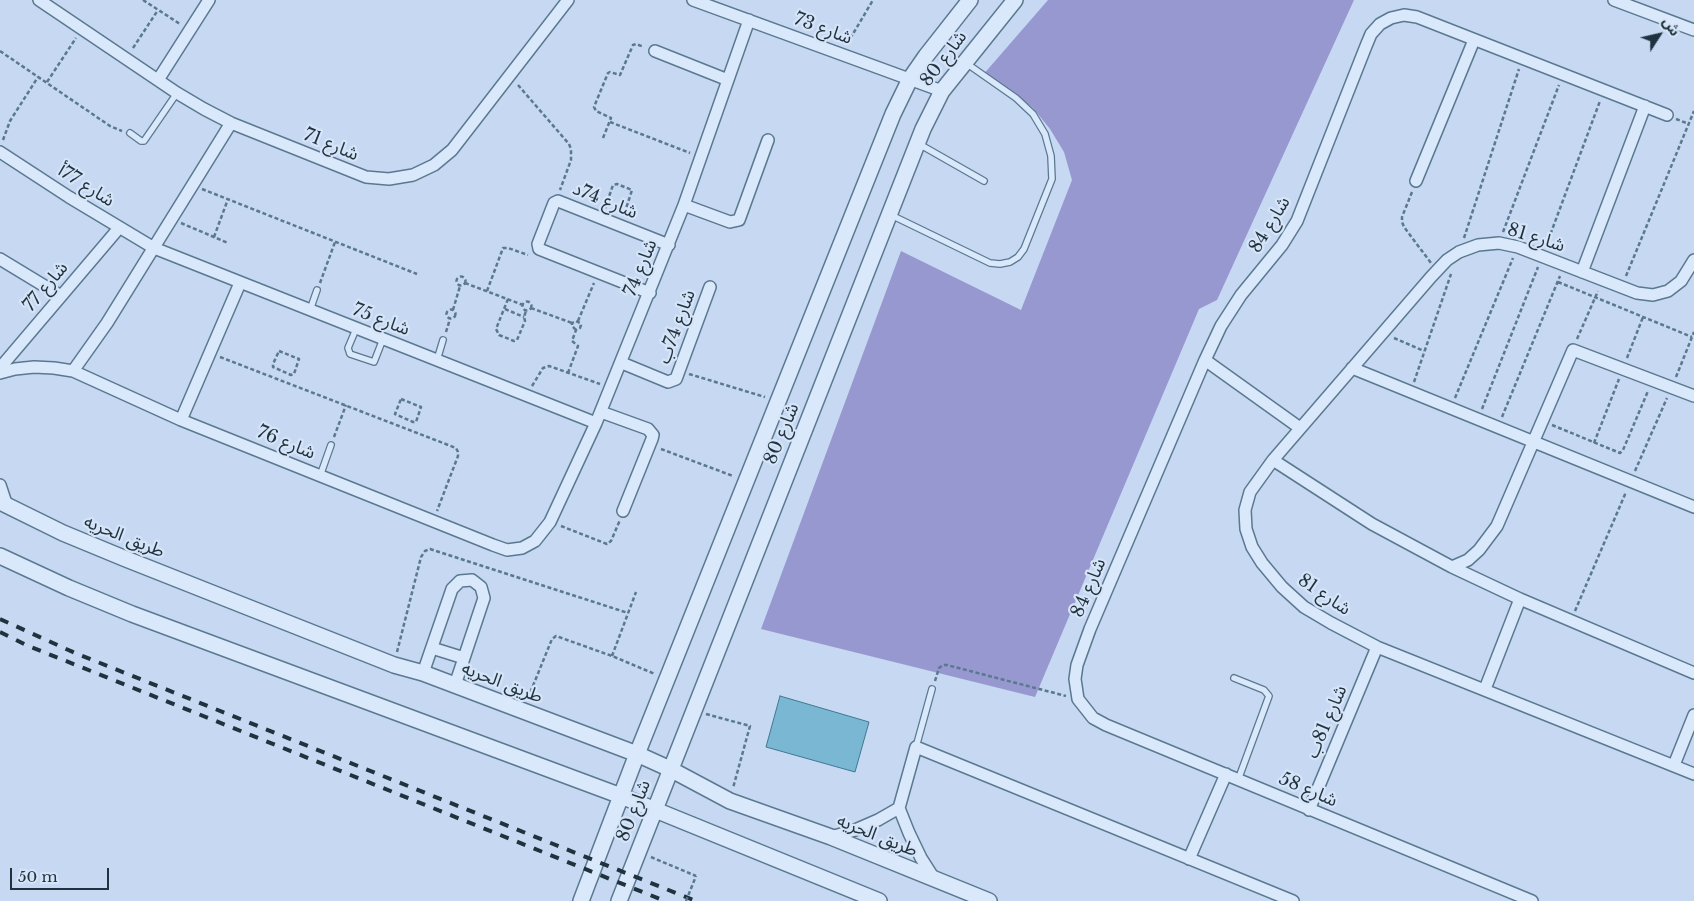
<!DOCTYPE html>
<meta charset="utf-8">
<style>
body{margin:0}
#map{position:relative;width:1694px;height:901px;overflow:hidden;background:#c6d8f2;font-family:"Libre Baskerville","Noto Sans Arabic",serif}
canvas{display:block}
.north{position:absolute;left:1634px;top:10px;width:50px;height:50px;-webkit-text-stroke:4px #d6e4f8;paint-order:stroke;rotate:55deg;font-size:14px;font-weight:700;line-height:20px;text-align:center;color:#1f323e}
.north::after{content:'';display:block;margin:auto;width:18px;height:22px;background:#1f323e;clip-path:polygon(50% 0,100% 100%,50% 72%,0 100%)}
.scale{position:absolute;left:10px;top:868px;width:99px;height:22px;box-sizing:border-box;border:2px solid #1f323e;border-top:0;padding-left:6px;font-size:15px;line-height:18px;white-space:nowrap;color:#1f323e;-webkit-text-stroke:4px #d6e4f8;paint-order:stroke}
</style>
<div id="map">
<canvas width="1694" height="901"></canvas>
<div class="north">ش</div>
<div class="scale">50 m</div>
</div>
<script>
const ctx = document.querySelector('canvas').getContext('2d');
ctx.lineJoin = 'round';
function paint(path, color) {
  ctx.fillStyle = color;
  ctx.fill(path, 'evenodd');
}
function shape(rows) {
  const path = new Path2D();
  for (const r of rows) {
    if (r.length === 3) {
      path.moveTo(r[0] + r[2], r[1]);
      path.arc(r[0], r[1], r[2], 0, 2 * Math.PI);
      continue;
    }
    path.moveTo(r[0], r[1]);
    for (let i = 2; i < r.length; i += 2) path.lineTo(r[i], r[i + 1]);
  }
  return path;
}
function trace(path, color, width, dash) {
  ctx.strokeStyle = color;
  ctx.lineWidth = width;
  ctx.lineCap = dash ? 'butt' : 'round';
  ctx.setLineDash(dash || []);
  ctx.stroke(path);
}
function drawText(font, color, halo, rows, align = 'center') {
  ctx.font = font + ' "Libre Baskerville","Noto Sans Arabic",serif';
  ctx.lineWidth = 4.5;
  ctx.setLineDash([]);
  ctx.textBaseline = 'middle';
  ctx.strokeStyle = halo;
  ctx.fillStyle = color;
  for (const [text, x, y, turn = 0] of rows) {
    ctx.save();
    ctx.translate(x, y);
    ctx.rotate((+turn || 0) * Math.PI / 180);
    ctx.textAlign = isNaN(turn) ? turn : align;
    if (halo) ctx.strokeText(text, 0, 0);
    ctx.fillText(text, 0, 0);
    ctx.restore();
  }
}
const green = shape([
 [1048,0,1354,0,1217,300,1199,309,1035,697,761,629,901,251,1021,310,1072,180,1064,152,1050,129,1033,108,1015,94,982,76]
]);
const building = shape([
 [780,696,869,722,855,772,766,747,780,696]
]);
const path = shape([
 [143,0,180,24],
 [847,44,873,0],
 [133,48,158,10],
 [0,51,110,126,122,131],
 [47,82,76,38],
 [518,85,569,144,571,149,571,160,560,190],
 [1676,119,1689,124],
 [610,122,690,153],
 [603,138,611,118,596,111,594,107,608,73,610,72,620,75,633,45,636,44,644,47],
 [3,140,10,121,38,77],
 [202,189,417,274],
 [1412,192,1402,217,1402,222,1404,227,1431,263],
 [605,208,613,185,617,184,632,190,624,215],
 [181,223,228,243],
 [1503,232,1559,85],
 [214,237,228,199],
 [1464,238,1519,69],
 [1546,246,1600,101],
 [1626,276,1694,111],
 [461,281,4.5],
 [1558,282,1692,337],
 [320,283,335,242],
 [465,283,523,305],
 [487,291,503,248,508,248,528,255],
 [508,299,496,329,499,335,514,341,517,340,525,321,524,317,526,311],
 [527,306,4.5],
 [531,308,572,323],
 [505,309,524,317],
 [451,314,4.5],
 [453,310,460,286],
 [578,321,594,283],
 [446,332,450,319],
 [1394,338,1424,351],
 [1577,339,1598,291],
 [279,351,299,359,294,374,291,375,273,367,273,364,279,351],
 [220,357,456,448,458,452,458,456,437,511],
 [1627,358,1643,317],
 [568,373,578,346,572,341,576,330,580,328,581,325,580,323,576,321,572,323,572,326,576,330],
 [689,374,765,397],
 [1676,377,1694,332],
 [1414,382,1451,274],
 [532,386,543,368,549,366,600,384],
 [1455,398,1513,258],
 [401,399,421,407,416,422,413,422,395,414,401,399],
 [1482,409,1538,267],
 [1502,417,1560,276],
 [1552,425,1620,453,1623,450,1648,391],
 [334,437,346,405],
 [1594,443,1619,379],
 [661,449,733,476],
 [1635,471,1667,398],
 [561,526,607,544,611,541,620,520],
 [1575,611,1626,492],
 [397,652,421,557,425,551,430,549,628,613],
 [612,656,636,592],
 [935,681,939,668,943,665,947,665,1066,696],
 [528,698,552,639,556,636,612,656,655,674],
 [706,714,750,726,733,788],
 [651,857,696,876]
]);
const service = shape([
 [130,133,141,141,144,141,177,93],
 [919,144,984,181],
 [891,215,990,263,1000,264,1010,262,1018,257,1024,249,1052,179,1051,156,1045,134,1033,114,1016,98,966,63],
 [310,310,317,290],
 [356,329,348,348,350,354,374,362,383,339],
 [437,360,443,340],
 [320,476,331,445],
 [1234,678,1264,690,1269,696,1238,780],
 [916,747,932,689]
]);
const minor = shape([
 [39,0,177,93,204,109,231,123,366,177,389,179,413,175,434,165,452,150,568,0],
 [693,0,942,91],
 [1614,0,1694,30],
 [655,51,728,80],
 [158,80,209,0],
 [0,152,69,197,154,248,596,423],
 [1416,181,1474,40],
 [684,205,730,222,739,220,768,140],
 [0,259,61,296],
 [1694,260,1681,281,1668,291,1653,295,1637,293,1518,247,1499,243,1478,245,1459,252,1447,260,1431,277,1273,460,1250,492,1245,510,1246,529,1252,547,1262,563,1282,587,1304,607,1331,623,1377,647,1694,774],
 [1582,272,1645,106],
 [650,293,539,249,538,244,554,203,558,201,669,245],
 [1205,360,1300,428],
 [622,363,668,382,676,379,710,287],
 [0,368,119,228],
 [1352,368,1694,507],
 [73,371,107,323,231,123],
 [0,373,15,369,34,367,54,368,73,371,181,420,493,545,507,550,522,548,535,541,550,522,596,423,684,205,749,20],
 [601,412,648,429,653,435,652,439,623,511],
 [181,420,240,283],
 [1273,460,1372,524,1452,567,1520,599,1694,673],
 [0,485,7,506],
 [1452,567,1468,560,1479,550,1497,526,1573,350,1694,396],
 [432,648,464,658],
 [423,673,452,589,460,581,472,580,481,587,484,598,455,685],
 [1485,689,1520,599],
 [1674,765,1694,715],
 [1309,810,1377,647],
 [831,837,855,830,878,820,899,808],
 [1189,859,1226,774],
 [935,880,921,858,909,833,899,808,916,747,1293,901],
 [1532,901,1106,725,1093,718,1078,699,1075,679,1077,665,1090,629,1205,360,1221,326,1241,295,1282,245,1297,221,1366,46,1371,34,1380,24,1391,18,1404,15,1417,17,1667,115]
]);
const tertiary = shape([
 [0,502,63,533,126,559,394,665,423,673,637,754,670,769,730,801,831,837,989,901],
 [0,556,69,588,132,614,621,796,879,901],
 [581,901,637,754,893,114,910,79,926,56,970,0],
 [619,901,923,129,942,91,1015,0]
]);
const rail = shape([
 [0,619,75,653,696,901],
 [0,632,26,645,665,901]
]);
const pathBridge = shape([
 [686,901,696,876]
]);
const streetNames = [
 ["شارع 73",823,29,20],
 ["شارع 80",944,59,-53],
 ["شارع 71",331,145,22],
 ["شارع 77أ",86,186,32],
 ["شارع 74د",605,201,22],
 ["شارع 84",1270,225,-59],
 ["شارع 81",1536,238,17],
 ["شارع 74",641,268,-68],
 ["شارع 77",46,287,-50],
 ["شارع 75",381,320,21],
 ["شارع 74ب",677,327,-70],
 ["شارع 80",782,434,-68],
 ["شارع 76",286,443,22],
 ["طريق الحريه",124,537,22],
 ["شارع 84",1089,588,-67],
 ["شارع 81",1324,595,34],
 ["طريق الحريه",502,683,21],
 ["شارع 81ب",1327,722,-67],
 ["شارع 58",1308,790,23],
 ["شارع 80",634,811,-69],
 ["طريق الحريه",877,836,22]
];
paint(green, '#9898d1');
paint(building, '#79b7d2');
trace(building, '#3e7990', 1);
trace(service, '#5a798f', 8);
trace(minor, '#5a798f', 14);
trace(tertiary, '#5a798f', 18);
trace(path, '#5a798f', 2.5, [4, 2.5]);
trace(service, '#dae8fb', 5.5);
trace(minor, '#dae8fb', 11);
trace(tertiary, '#dae8fb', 15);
trace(rail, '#1f323e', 4, [9, 9]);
trace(pathBridge, '#5a798f', 2.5, [4, 2.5]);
drawText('18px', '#1f323e', '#d6e4f8', streetNames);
</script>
